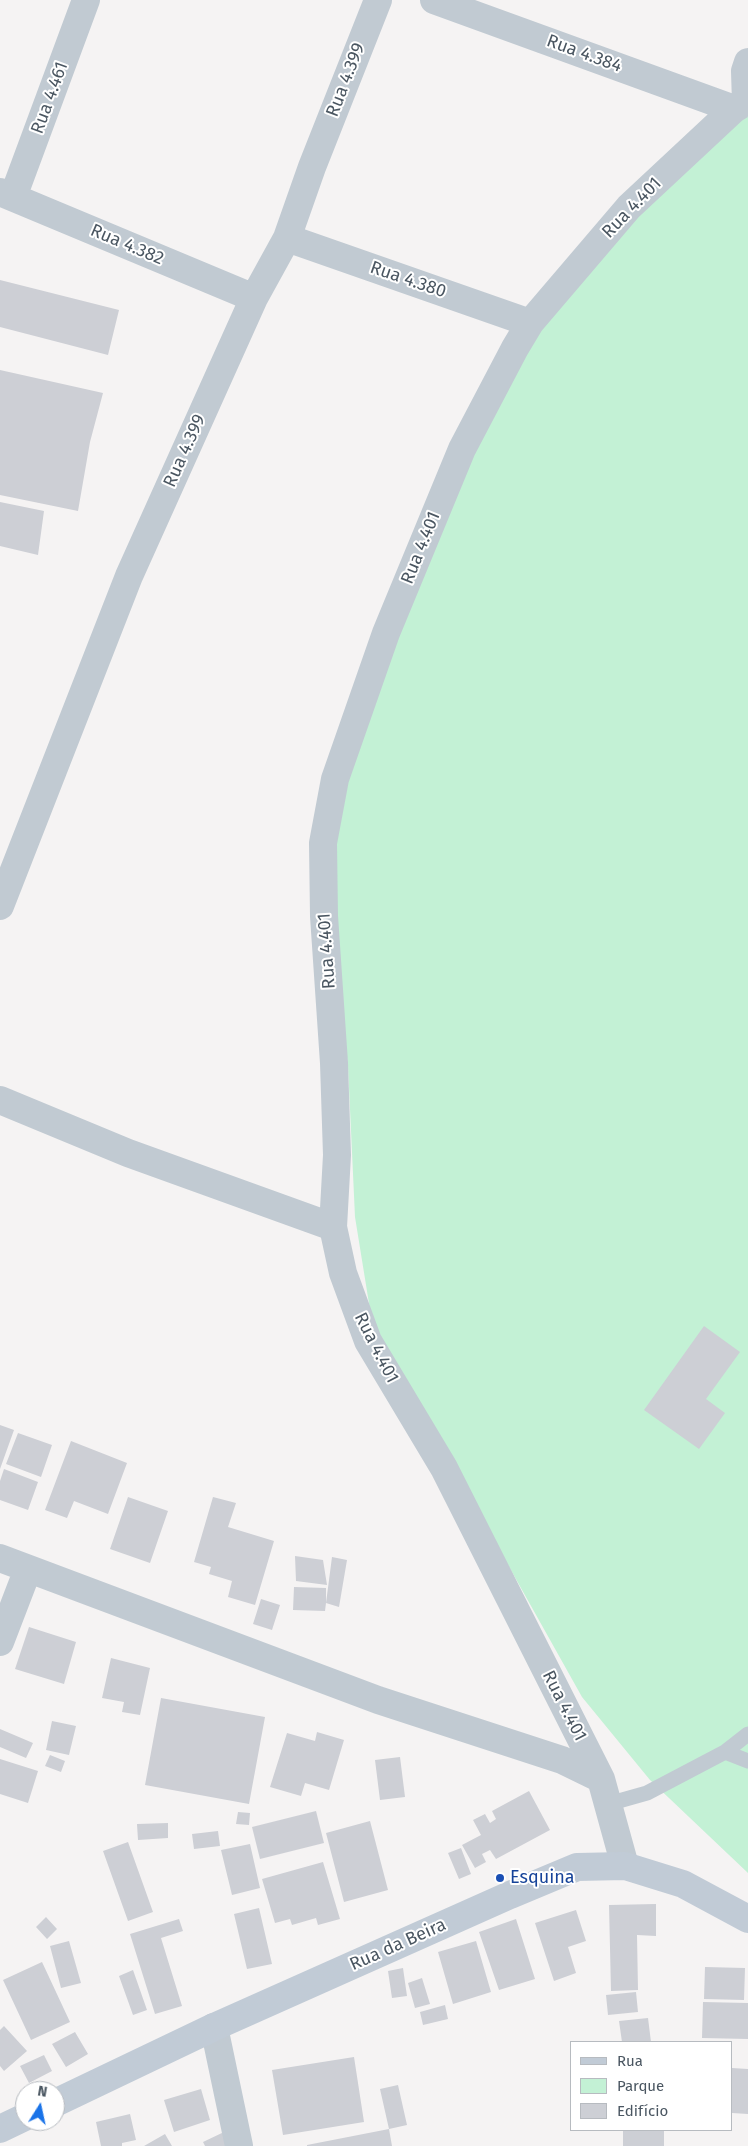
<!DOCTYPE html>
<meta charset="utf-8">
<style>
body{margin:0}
#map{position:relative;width:748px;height:2146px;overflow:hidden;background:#f5f3f3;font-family:"Fira Sans",sans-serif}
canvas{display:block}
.legend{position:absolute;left:570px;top:2041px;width:162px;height:90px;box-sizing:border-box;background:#fff;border:1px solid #b7bbc0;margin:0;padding:6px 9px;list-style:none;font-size:15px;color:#4a5661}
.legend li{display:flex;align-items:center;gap:10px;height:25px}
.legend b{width:25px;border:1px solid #b7bbc0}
.north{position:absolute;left:15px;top:2081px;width:50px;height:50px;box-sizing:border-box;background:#fff;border:1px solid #b7bbc0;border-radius:50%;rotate:10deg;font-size:14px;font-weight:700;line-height:20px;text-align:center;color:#4a5661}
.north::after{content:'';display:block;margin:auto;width:18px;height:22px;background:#1a73e8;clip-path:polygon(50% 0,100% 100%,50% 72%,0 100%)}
</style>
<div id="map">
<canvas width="748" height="2146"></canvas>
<ul class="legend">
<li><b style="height:6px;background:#c1cbd6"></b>Rua</li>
<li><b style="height:14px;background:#c3f1d5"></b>Parque</li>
<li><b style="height:14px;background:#cdcfd5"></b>Edifício</li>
</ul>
<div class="north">N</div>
</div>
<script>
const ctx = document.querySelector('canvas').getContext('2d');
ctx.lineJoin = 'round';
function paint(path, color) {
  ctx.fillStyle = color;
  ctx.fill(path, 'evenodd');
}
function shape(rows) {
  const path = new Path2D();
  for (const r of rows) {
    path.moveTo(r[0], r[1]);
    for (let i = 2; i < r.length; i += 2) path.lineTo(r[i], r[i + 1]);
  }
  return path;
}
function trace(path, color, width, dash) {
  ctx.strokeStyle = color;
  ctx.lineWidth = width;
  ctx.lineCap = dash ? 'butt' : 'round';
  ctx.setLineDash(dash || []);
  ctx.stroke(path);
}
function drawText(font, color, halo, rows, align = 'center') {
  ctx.font = font + ' "Fira Sans",sans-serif';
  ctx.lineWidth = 4;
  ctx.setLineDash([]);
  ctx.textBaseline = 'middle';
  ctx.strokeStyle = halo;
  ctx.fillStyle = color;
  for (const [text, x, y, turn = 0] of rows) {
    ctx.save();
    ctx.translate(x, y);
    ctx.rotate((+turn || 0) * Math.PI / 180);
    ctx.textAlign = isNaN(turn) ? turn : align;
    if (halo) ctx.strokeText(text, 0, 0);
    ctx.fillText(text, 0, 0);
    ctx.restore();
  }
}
const green = shape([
 [748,113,748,1873,650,1780,582,1697,372,1322,355,1217,348,1066,323,843,405,586,515,348,668,171]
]);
const building = shape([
 [0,280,119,310,108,355,0,327],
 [0,370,103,393,90,442,78,511,0,495],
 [0,502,44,511,38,555,0,546],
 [704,1326,740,1352,706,1399,725,1413,699,1449,644,1410],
 [0,1425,14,1430,0,1469],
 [18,1433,52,1445,41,1477,6,1464],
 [71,1441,127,1463,108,1514,74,1501,67,1518,45,1510],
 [4,1469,38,1482,28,1510,0,1500,0,1481],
 [128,1497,168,1511,150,1563,110,1549],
 [213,1497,236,1503,228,1527,274,1541,255,1605,228,1597,232,1581,209,1574,211,1567,194,1562],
 [295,1556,323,1560,327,1585,296,1581],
 [332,1557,347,1560,339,1607,326,1603,325,1611,293,1610,294,1587,326,1588,326,1603],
 [261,1599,280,1605,272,1630,253,1624],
 [29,1627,76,1642,64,1684,15,1669],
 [111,1658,150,1668,140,1715,122,1712,124,1702,102,1698],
 [161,1698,265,1717,249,1804,145,1785],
 [52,1721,76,1726,69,1755,46,1750],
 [0,1729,33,1743,26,1758,0,1747],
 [317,1732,344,1740,329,1790,305,1783,301,1796,270,1787,287,1733,315,1741],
 [50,1755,65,1761,61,1772,45,1766],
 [400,1757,405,1797,380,1800,375,1760],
 [0,1759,38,1771,28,1803,0,1794],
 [529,1791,550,1830,496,1859,490,1850,482,1854,486,1862,475,1868,462,1845,481,1835,473,1820,485,1814,490,1823,496,1819,492,1811],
 [316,1811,324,1843,260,1859,252,1827],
 [238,1812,250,1813,249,1825,236,1824],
 [370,1821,388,1890,344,1902,326,1833],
 [168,1823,168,1838,138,1840,137,1824],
 [218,1831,220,1846,194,1849,192,1834],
 [128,1842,153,1912,128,1921,103,1851],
 [250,1844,260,1888,232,1895,221,1850],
 [461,1848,471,1874,459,1879,448,1853],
 [323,1862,340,1919,318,1925,316,1918,292,1925,290,1919,275,1923,262,1879],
 [656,1904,656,1936,637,1935,638,1990,611,1991,609,1905],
 [259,1908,272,1964,247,1969,234,1914],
 [576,1910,586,1941,568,1947,576,1973,554,1981,535,1923],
 [46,1917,57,1929,47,1939,36,1927],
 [179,1919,183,1931,161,1938,182,2006,155,2014,130,1934],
 [516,1919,535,1979,499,1990,479,1932],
 [69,1941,81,1983,61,1988,50,1946],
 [476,1941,491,1992,453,2004,438,1952],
 [42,1962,70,2022,31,2040,3,1980],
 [705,1967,745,1968,744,2000,704,1999],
 [403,1968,407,1996,392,1998,388,1971],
 [133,1970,147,2010,133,2015,119,1976],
 [422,1978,430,2004,415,2008,408,1983],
 [636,1992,638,2012,608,2015,606,1995],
 [703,2002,748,2003,748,2039,702,2038],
 [445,2005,448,2019,423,2025,420,2012],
 [648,2018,651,2042,622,2042,619,2021],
 [4,2026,27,2051,4,2071,0,2066,0,2030],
 [75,2032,88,2054,66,2067,52,2044],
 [44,2055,52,2071,29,2083,20,2066],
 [354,2057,364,2122,283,2135,272,2070],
 [732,2068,748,2069,748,2114,732,2113],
 [398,2085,407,2125,389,2129,380,2089],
 [201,2089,210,2120,174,2132,164,2100],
 [130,2114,136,2140,122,2143,122,2146,101,2146,96,2122],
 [389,2129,392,2146,307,2146,307,2145],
 [623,2130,664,2130,664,2146,623,2146],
 [224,2132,231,2146,205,2146,203,2142],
 [165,2134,172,2146,144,2146]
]);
const service = shape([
 [725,1752,748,1761],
 [608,1804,647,1793,725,1752,748,1734]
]);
const minor = shape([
 [434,0,734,109],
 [746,103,745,71,748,62],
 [0,192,254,298],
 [13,197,86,0],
 [287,238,530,323],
 [0,906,129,576,254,298,287,238,312,167,378,0],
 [0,1100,128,1153,333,1227],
 [0,1558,378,1700,562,1760,601,1779],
 [0,1642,28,1569],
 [625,1866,601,1779,444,1468,368,1341,343,1273,333,1227,337,1155,334,1063,324,916,323,843,335,779,386,633,462,449,515,348,530,323,629,207,734,109,748,101],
 [214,2027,239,2146]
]);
const secondary = shape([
 [55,2103,214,2027,510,1895,577,1867,625,1866,683,1884,748,1919],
 [0,2129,25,2117]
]);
const markers = [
 [500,1878,5,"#1a4fb4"]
];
const streetNames = [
 ["Rua 4.384",584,54,20],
 ["Rua 4.399",346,80,-69],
 ["Rua 4.461",50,98,-70],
 ["Rua 4.401",632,208,-46],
 ["Rua 4.382",127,245,23],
 ["Rua 4.380",408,280,19],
 ["Rua 4.399",185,451,-66],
 ["Rua 4.401",421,548,-68],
 ["Rua 4.401",327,951,-94],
 ["Rua 4.401",376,1348,63],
 ["Rua 4.401",564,1706,63],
 ["Rua da Beira",398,1945,-24]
];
const transitNames = [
 ["Esquina",510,1878]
];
paint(green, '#c3f1d5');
paint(building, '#cdcfd5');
trace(service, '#c1cad2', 15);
trace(minor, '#c1cad2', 28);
trace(secondary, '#c1cbd6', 28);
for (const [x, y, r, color] of markers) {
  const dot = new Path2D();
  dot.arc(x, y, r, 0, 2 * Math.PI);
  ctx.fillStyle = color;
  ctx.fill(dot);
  trace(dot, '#fff', 2);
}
drawText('18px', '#4a5661', '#fff', streetNames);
drawText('18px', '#164399', '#fff', transitNames, 'left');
</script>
